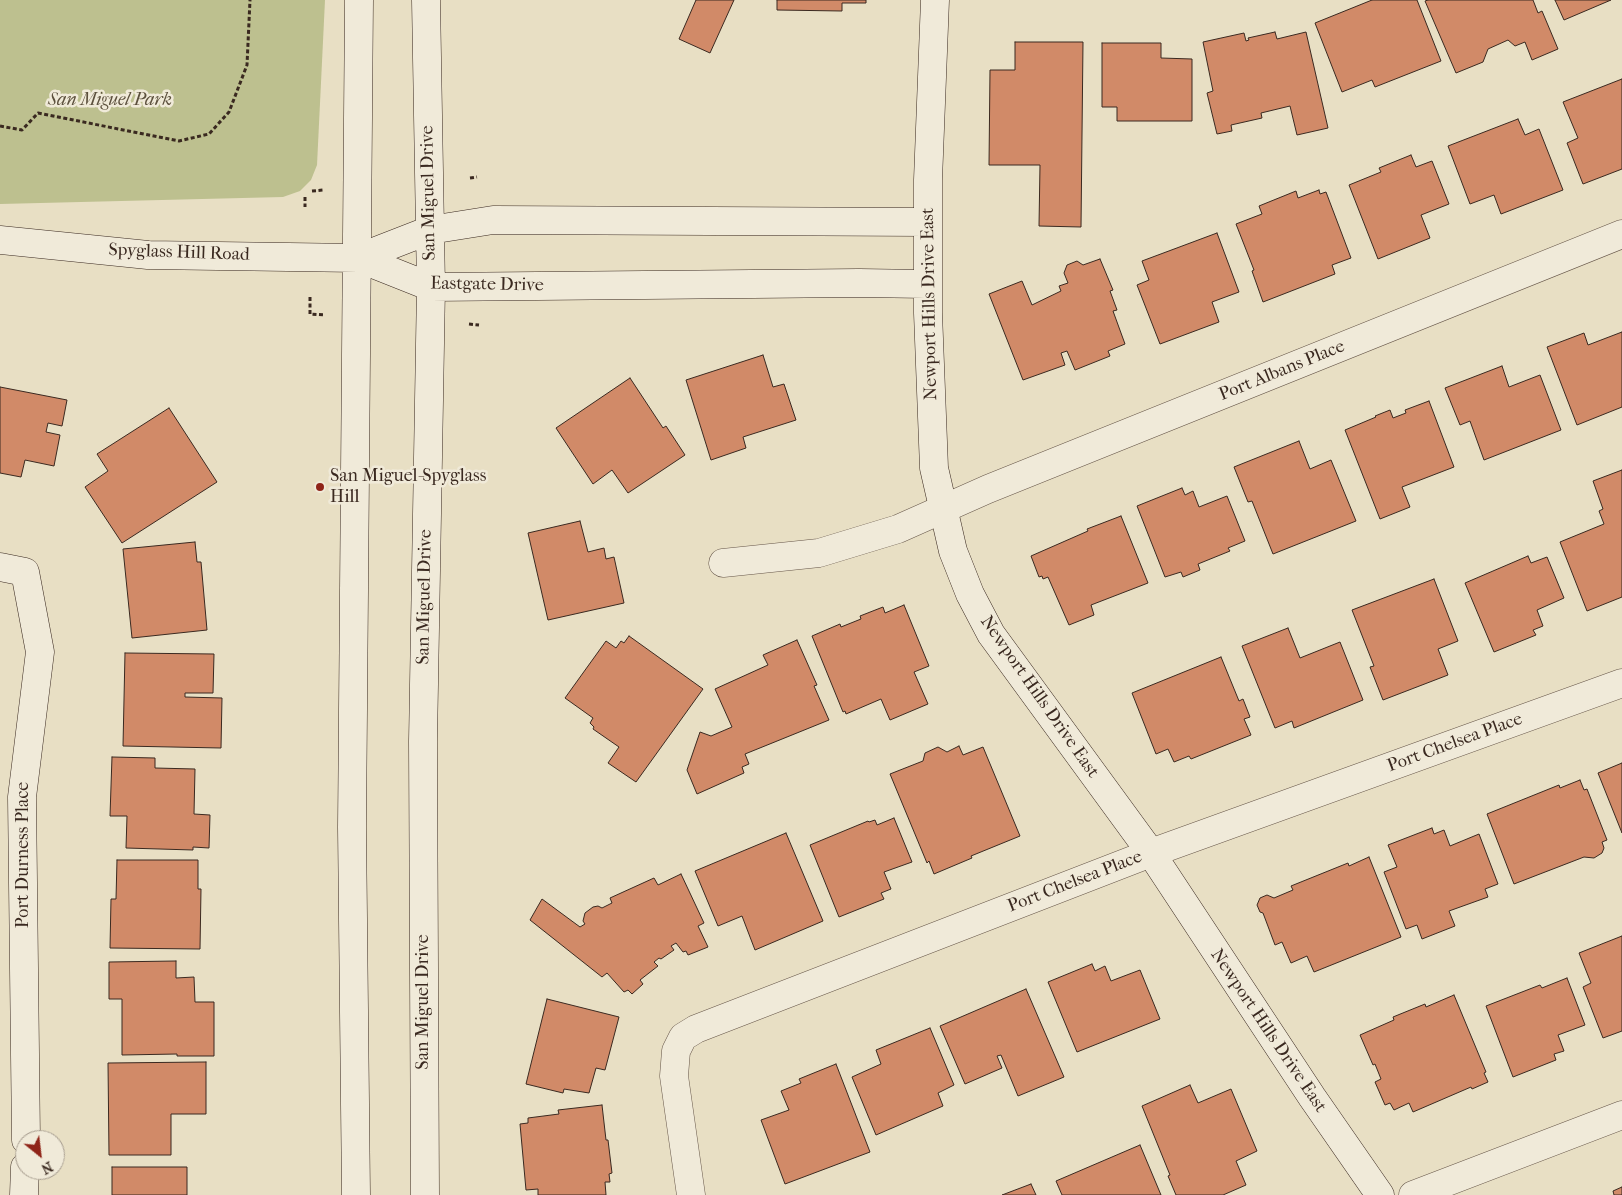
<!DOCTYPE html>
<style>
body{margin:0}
#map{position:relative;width:1622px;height:1195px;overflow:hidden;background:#e8dfc4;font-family:"IM FELL French Canon",serif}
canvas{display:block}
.north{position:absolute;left:15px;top:1130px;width:50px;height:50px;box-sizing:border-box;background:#f0ead9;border:1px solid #a79d8f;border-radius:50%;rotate:151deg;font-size:14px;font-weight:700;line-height:20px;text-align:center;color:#3a2920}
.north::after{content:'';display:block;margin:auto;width:18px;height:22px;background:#8f2418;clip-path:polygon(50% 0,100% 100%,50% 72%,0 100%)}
</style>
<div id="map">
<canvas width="1622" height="1195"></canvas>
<div class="north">N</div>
</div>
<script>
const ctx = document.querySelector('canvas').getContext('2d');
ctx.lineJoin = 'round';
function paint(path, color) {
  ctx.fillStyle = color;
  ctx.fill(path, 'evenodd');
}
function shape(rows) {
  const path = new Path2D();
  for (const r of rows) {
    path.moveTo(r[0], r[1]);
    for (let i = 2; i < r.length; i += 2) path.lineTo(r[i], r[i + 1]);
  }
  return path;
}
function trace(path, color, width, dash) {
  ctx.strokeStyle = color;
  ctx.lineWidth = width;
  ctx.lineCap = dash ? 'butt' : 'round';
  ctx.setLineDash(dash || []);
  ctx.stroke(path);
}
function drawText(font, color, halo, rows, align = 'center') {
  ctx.font = font + ' "IM FELL French Canon",serif';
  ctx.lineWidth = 5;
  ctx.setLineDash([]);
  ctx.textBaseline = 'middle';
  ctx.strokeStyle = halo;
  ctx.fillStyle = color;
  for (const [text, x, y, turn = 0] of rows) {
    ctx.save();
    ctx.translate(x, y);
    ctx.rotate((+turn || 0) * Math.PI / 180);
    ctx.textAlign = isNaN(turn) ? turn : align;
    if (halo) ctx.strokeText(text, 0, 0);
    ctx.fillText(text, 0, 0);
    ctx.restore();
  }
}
const green = shape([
 [0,0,325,0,317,165,311,180,300,191,283,197,0,204]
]);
const building = shape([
 [696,0,734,0,710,53,679,39,696,0],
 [777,0,866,0,866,3,842,3,842,11,777,10,777,0],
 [1372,0,1417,0,1441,61,1375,87,1372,80,1342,92,1315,23,1372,0],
 [1428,0,1533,0,1538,13,1542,11,1558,49,1532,60,1525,42,1515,46,1508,40,1488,49,1483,62,1456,73,1425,1,1428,0],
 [1555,0,1611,0,1564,20,1555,0],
 [1275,32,1277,39,1306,32,1328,128,1297,135,1290,106,1261,113,1262,118,1231,125,1232,131,1217,134,1207,93,1213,91,1203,42,1244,33,1246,41,1249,40,1248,38,1275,32],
 [1015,42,1083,42,1081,227,1039,226,1040,165,989,165,990,70,1015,70,1015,42],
 [1102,43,1161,43,1161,58,1192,59,1192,121,1117,121,1117,107,1102,107,1102,43],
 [1622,79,1622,169,1583,184,1567,143,1578,138,1563,102,1622,79],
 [1518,119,1525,135,1539,129,1563,190,1501,214,1494,195,1470,204,1448,146,1518,119],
 [1411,155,1416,167,1432,161,1449,204,1421,215,1430,238,1378,259,1349,185,1381,172,1379,168,1411,155],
 [1319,190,1320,194,1326,192,1351,258,1332,265,1335,274,1263,302,1252,271,1254,270,1236,224,1262,214,1259,206,1296,191,1298,198,1319,190],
 [1217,233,1239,292,1212,302,1219,322,1160,344,1137,285,1149,280,1142,261,1217,233],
 [1100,259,1113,290,1110,291,1117,310,1113,311,1125,344,1108,351,1110,356,1075,370,1067,351,1061,353,1065,365,1023,380,989,294,1022,281,1032,305,1061,291,1059,286,1068,283,1064,273,1067,265,1077,261,1083,265,1100,259],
 [1622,332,1622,407,1577,425,1547,347,1584,333,1588,345,1622,332],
 [763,355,773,387,784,384,796,420,743,437,746,448,711,460,686,380,763,355],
 [1502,366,1509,387,1540,375,1561,430,1484,460,1470,421,1460,425,1445,388,1502,366],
 [630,378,663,428,666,426,685,455,628,493,612,470,593,484,556,428,630,378],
 [0,387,67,400,62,426,48,423,46,432,60,435,54,466,25,460,21,477,0,473,0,387],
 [1429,401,1454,467,1402,487,1410,507,1380,519,1345,430,1376,417,1375,416,1390,410,1393,418,1406,413,1405,410,1429,401],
 [169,408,217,482,122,543,85,487,108,471,97,454,169,408],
 [1299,441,1310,469,1331,460,1356,521,1273,554,1252,501,1248,502,1234,467,1299,441],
 [1622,470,1622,597,1587,611,1560,542,1604,524,1599,511,1603,509,1593,481,1622,470],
 [1182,488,1185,495,1193,491,1199,507,1227,496,1245,541,1228,548,1230,551,1198,564,1200,570,1183,577,1181,572,1165,577,1137,506,1182,488],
 [1121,516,1148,583,1091,605,1094,615,1069,625,1048,577,1043,579,1042,576,1039,577,1031,556,1088,531,1087,529,1121,516],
 [580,521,588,552,604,548,606,559,614,557,624,603,548,620,528,533,580,521],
 [195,542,197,562,201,562,207,630,132,638,123,549,195,542],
 [1528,556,1531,563,1547,557,1564,598,1537,610,1543,626,1533,630,1536,635,1494,652,1465,583,1528,556],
 [1434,579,1458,641,1438,649,1448,675,1383,700,1370,667,1374,666,1352,610,1434,579],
 [904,605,929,666,914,672,928,704,890,720,881,699,846,714,845,711,843,712,812,636,840,624,841,627,861,619,860,616,883,607,885,613,904,605],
 [1288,628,1300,658,1340,642,1363,700,1294,728,1292,721,1275,728,1242,646,1288,628],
 [629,636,703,689,636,782,608,763,619,747,593,729,594,727,590,723,593,718,565,698,606,641,616,648,621,641,624,643,629,636],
 [797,640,817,685,814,686,829,720,745,754,749,764,742,767,744,773,697,794,687,770,700,732,711,736,732,727,715,689,768,665,763,655,797,640],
 [125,653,214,654,213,693,185,693,185,697,222,698,221,748,123,746,125,653],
 [1221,657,1239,701,1243,699,1250,717,1244,719,1251,735,1191,759,1189,756,1174,762,1168,749,1156,754,1132,693,1221,657],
 [959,746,963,755,983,747,1020,836,971,856,972,858,934,874,929,861,927,863,890,774,923,761,925,753,938,747,947,752,959,746],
 [112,757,155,758,155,768,195,769,194,814,210,815,209,848,193,847,193,850,126,848,127,816,110,816,112,757],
 [1622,763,1622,833,1598,773,1622,763],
 [1580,780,1584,790,1587,789,1607,840,1602,842,1604,848,1602,853,1594,858,1584,857,1514,884,1487,814,1559,785,1560,788,1580,780],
 [894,818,912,862,884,872,891,889,881,893,884,899,839,917,810,845,868,821,869,822,875,820,877,825,894,818],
 [1432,828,1434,834,1444,830,1450,846,1479,834,1498,884,1485,889,1488,897,1449,911,1455,926,1422,939,1417,925,1406,929,1384,872,1397,867,1388,845,1432,828],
 [786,833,823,921,755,950,742,916,718,926,695,871,786,833],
 [1369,857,1401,937,1314,972,1307,956,1291,963,1282,942,1275,945,1263,913,1260,912,1257,905,1260,898,1267,895,1274,898,1293,890,1291,886,1348,863,1349,866,1369,857],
 [117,860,198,860,198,889,201,889,200,949,110,948,111,899,116,899,117,860],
 [681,874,704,923,698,926,708,947,688,955,686,951,683,952,676,943,671,946,674,950,661,959,659,958,654,962,658,966,640,980,643,984,632,994,628,990,624,992,607,973,602,977,530,920,542,899,580,927,585,924,583,921,585,913,593,907,598,906,602,908,612,903,610,898,654,878,658,885,681,874],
 [1622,936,1622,1031,1603,1038,1583,987,1591,983,1579,953,1622,936],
 [176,961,176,978,194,977,195,1002,214,1002,214,1056,177,1056,177,1054,122,1055,122,999,109,999,109,962,176,961],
 [1092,964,1095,971,1105,966,1111,981,1140,970,1160,1019,1077,1052,1048,982,1092,964],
 [1567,978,1585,1025,1558,1035,1564,1051,1554,1054,1556,1060,1513,1077,1486,1006,1540,985,1542,988,1567,978],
 [1026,989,1064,1077,1018,1096,1001,1055,997,1056,1002,1068,965,1084,940,1026,1026,989],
 [1454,995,1486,1072,1484,1073,1488,1082,1472,1089,1471,1087,1413,1112,1409,1103,1394,1110,1390,1103,1385,1105,1375,1082,1381,1079,1375,1064,1373,1065,1360,1035,1394,1020,1393,1017,1425,1004,1426,1007,1454,995],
 [547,999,619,1017,605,1070,596,1068,589,1093,564,1089,563,1093,526,1084,547,999],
 [930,1028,954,1085,938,1093,943,1106,876,1135,852,1077,881,1064,876,1050,930,1028],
 [206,1062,206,1114,171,1114,171,1155,109,1155,108,1063,206,1062],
 [836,1064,870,1152,785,1184,761,1120,789,1110,781,1091,801,1083,799,1079,836,1064],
 [1190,1085,1198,1103,1231,1089,1257,1151,1236,1161,1246,1185,1223,1195,1176,1195,1168,1176,1170,1175,1142,1106,1190,1085],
 [602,1105,606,1140,608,1140,612,1173,609,1174,610,1182,605,1182,606,1195,538,1195,538,1189,526,1190,520,1124,528,1123,528,1118,559,1114,558,1110,602,1105],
 [1140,1145,1161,1195,1062,1195,1056,1181,1140,1145],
 [112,1167,187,1167,187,1195,112,1195,112,1167],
 [1031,1184,1036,1195,1002,1195,1031,1184],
 [1622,1187,1622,1195,1614,1195,1613,1191,1622,1187]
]);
const path = shape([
 [0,126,22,130,38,113,179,141,209,134,229,112,247,65,250,0],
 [470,178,477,177],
 [312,191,323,190],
 [305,197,305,207],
 [310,297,310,314,325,315],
 [469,324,479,325]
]);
const street = shape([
 [723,563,819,553,898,529,988,489,1622,234],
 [691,1195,674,1076,676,1051,683,1037,696,1029,1151,853,1622,683],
 [1413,1195,1622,1115]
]);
const secondary = shape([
 [935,0,928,180,928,313,934,468,953,551,970,594,991,634,1151,853,1312,1097,1380,1195],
 [0,240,148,255,358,258,431,287,859,283,927,284],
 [358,258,430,230,493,220,928,222],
 [0,567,25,572,40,652,22,797,26,1140],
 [24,1195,25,1167],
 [356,1195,352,827,359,0],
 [425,1195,423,741,431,287,426,0]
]);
const markers = [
 [320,487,5,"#8f2418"]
];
const parkNames = [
 ["San Miguel Park",110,101]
];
const streetNames = [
 ["San Miguel Drive",429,193,-91],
 ["Spyglass Hill Road",179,253,2],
 ["Eastgate Drive",487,285,1],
 ["Newport Hills Drive East",930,304,-91],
 ["Port Albans Place",1282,371,-22],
 ["San Miguel Drive",425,597,-89],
 ["Newport Hills Drive East",1039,697,55],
 ["Port Chelsea Place",1455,743,-20],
 ["Port Durness Place",24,855,-90],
 ["Port Chelsea Place",1075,882,-21],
 ["San Miguel Drive",424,1002,-90],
 ["Newport Hills Drive East",1268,1031,56]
];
const poiNames = [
 ["San Miguel-Spyglass",330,477],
 ["Hill",330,498]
];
paint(green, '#bdc08f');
paint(building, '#d18a68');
trace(building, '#3a2920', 1);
trace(street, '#665649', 29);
trace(secondary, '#3a2920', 29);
trace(path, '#3a2920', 3, [4, 2.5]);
trace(street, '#f0ead9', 28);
trace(secondary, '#f0ead9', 28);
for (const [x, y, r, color] of markers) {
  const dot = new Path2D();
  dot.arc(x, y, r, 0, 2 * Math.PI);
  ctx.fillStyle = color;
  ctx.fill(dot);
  trace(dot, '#f0ead9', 2);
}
drawText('italic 18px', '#5b4f3c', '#f0ead9', parkNames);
drawText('18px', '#3a2920', '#f0ead9', streetNames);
drawText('18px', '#3a2920', '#f0ead9', poiNames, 'left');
</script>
